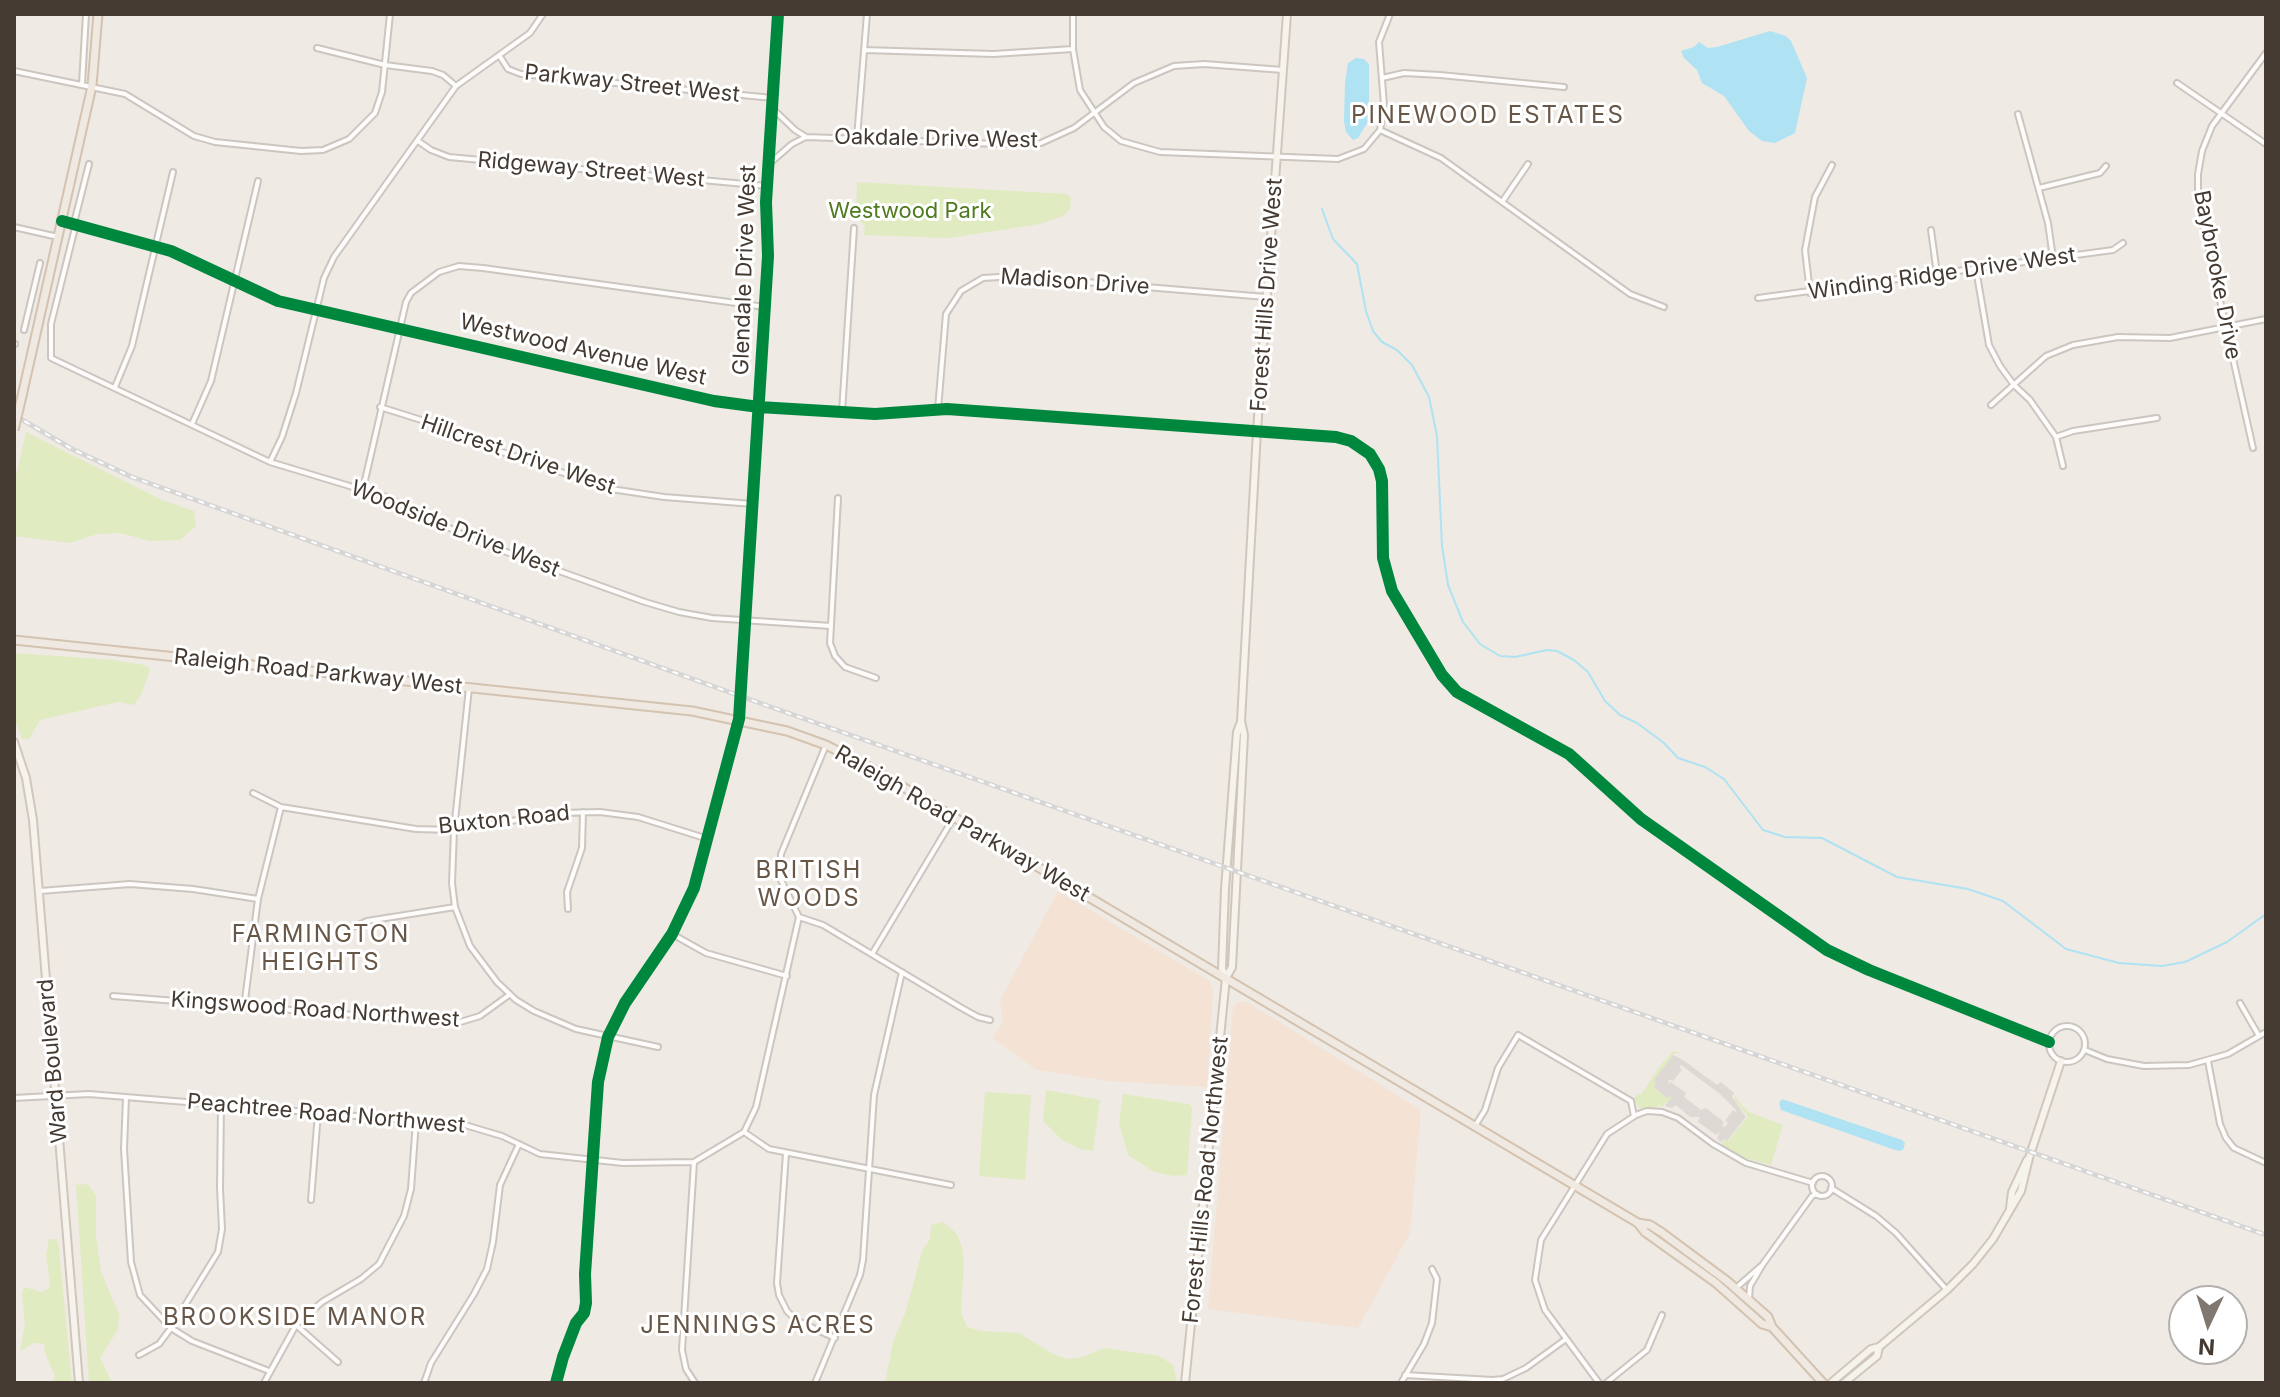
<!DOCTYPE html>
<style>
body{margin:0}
#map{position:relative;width:2280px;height:1397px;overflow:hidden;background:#efeae4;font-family:Inter,sans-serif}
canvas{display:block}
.frame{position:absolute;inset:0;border:16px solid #443a31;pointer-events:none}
.north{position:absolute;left:2168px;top:1285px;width:80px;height:80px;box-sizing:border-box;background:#fff;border:2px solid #b4b0ad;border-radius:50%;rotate:184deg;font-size:22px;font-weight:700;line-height:32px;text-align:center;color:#443a31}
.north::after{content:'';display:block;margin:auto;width:28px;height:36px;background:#807870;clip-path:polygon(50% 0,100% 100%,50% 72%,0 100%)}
</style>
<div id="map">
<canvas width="2280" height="1397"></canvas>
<div class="frame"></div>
<div class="north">N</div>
</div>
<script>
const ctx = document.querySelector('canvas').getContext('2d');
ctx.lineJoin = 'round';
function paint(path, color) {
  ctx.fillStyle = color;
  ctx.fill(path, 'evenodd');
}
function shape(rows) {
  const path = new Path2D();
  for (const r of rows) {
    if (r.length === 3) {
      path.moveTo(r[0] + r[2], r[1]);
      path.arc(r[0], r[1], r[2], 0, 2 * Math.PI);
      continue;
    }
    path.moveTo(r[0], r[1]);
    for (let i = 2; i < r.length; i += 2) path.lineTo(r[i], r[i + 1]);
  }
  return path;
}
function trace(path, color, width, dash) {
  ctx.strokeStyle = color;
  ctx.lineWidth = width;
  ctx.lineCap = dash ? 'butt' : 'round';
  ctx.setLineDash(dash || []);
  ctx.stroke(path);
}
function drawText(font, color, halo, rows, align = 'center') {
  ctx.font = font + ' Inter,sans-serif';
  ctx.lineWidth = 6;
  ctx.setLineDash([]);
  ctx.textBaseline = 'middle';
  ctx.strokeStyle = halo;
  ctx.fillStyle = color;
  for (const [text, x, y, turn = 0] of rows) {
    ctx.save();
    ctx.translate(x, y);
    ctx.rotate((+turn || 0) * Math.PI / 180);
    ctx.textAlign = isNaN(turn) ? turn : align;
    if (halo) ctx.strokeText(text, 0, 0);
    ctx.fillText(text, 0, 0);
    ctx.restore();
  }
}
const commercial = shape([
 [1058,891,1210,981,1213,991,1207,1087,1109,1081,1037,1070,993,1038,1003,1022,1000,1001],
 [1241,1001,1247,1002,1421,1110,1410,1233,1358,1328,1208,1309,1233,1007]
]);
const green = shape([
 [857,182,1067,194,1071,198,1070,209,1063,216,1040,224,949,238,864,235,865,227,861,221,856,218],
 [26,432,162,500,194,511,196,526,180,540,150,541,120,533,97,534,70,543,14,536,14,485],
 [14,653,114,660,144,665,150,669,142,693,134,705,118,702,40,720,29,739,22,739,14,718],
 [1673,1051,1681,1053,1674,1054,1654,1081,1656,1083,1654,1088,1667,1098,1670,1095,1672,1097,1662,1107,1660,1105,1658,1107,1640,1109,1634,1099,1637,1094,1641,1095,1659,1067],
 [1046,1090,1100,1100,1093,1151,1080,1149,1062,1140,1043,1121],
 [985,1092,1031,1095,1025,1180,979,1176],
 [1734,1093,1738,1101,1749,1112,1783,1125,1771,1165,1741,1157,1722,1146,1723,1139,1728,1141,1748,1117,1735,1101],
 [1123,1094,1189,1104,1192,1108,1187,1175,1174,1176,1154,1172,1128,1155,1119,1123],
 [88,1184,96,1196,96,1237,101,1272,119,1314,118,1329,100,1358,112,1383,89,1383,76,1185],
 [943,1222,957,1234,962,1248,964,1262,961,1313,967,1327,981,1331,1019,1333,1053,1354,1067,1359,1083,1357,1105,1348,1159,1356,1173,1365,1177,1383,885,1383,893,1342,906,1311,922,1251,930,1239,931,1225],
 [49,1239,57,1239,59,1249,72,1383,52,1383,55,1376,46,1356,44,1344,33,1343,23,1350,20,1350,25,1324,22,1293,24,1287,42,1292,48,1289,50,1284,46,1255]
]);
const parking = shape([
 [1673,1055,1683,1060,1717,1085,1721,1082,1734,1093,1732,1097,1746,1117,1727,1141,1724,1139,1721,1142,1717,1139,1720,1132,1716,1135,1698,1122,1700,1117,1690,1117,1676,1105,1672,1108,1665,1106,1672,1096,1667,1098,1654,1087,1656,1083,1653,1081],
 [1681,1065,1720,1094,1736,1110,1736,1112,1733,1110,1725,1121,1728,1123,1725,1127,1722,1126,1724,1122,1706,1108,1701,1110,1684,1097,1686,1093,1671,1082,1668,1084,1669,1079,1673,1081,1682,1070,1679,1067]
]);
const water = shape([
 [1770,31,1786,36,1791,41,1807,78,1795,133,1775,143,1762,141,1749,131,1724,96,1702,83,1697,70,1684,58,1681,51,1694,47,1699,42,1708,48,1717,47],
 [1356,58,1364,59,1369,64,1369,120,1358,138,1353,140,1346,132,1344,121,1345,83,1348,63],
 [1782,1099,1902,1140,1905,1143,1903,1150,1898,1151,1781,1110,1779,1103]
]);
const stream = shape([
 [1322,209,1333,239,1357,264,1366,311,1373,331,1382,342,1397,350,1412,365,1429,397,1437,436,1442,546,1448,585,1463,622,1480,644,1500,656,1515,657,1547,650,1557,651,1574,660,1588,672,1605,701,1620,715,1637,723,1664,743,1678,758,1705,767,1724,779,1763,830,1785,837,1822,838,1897,877,1968,889,2003,901,2066,949,2119,963,2162,966,2185,962,2227,942,2266,914]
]);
const street = shape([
 [1073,14,1073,49,1080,90,1104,127,1121,141,1160,152,1338,159,1364,149,1380,130,1384,105,1379,42,1390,14],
 [317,48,385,65,432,71,443,75,456,86],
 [864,50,993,54,1073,49],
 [499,55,508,69,521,74,773,98],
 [14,71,125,94,194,136,215,142,301,151,323,150,349,139,375,113,382,92,390,14],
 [1382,78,1404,73,1440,75,1564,87],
 [2177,83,2266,144],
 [82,84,86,14],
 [773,109,795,130,806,137],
 [2018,114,2048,223,2053,258],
 [1380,130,1441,158,1630,294,1664,307],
 [857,138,867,14],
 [418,141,431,150,449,157,767,186],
 [769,164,792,144,806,137,999,144,1041,143,1074,128,1134,83,1174,66,1204,64,1283,70],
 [2039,188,2100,173,2106,166],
 [1502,202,1528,164],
 [62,221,171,251,278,301,714,401,759,407,875,414,947,409,1336,437,1351,441,1370,454,1379,469,1382,481,1383,558,1392,591,1442,675,1457,692,1569,754,1641,819,1827,950,1869,970,2049,1042],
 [74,223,89,164],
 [76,224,51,324,51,358,270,462,386,497,476,541,645,602,679,612,712,618,831,626],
 [14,227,58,237],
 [1931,230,1937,274],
 [1976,269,1989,345,2000,366,2014,385,2030,400,2056,437,2063,466],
 [1810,293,1805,250,1815,197,1832,165],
 [1758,298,2113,250,2123,243],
 [24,330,40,263],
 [14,344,15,344],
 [115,387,132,346,173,172],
 [1991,405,2046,356,2073,345,2118,337,2170,338,2266,319],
 [380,407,434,424,502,452,611,489,664,497,753,504],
 [938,409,946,314,961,291,983,278,1014,276,1266,297],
 [842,412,854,228],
 [192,424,211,381,258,181],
 [2056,437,2073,431,2157,418],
 [2253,448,2204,229,2198,200,2198,174,2202,151,2212,126,2266,53],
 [270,462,282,437,296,393,324,278,334,257,456,86,530,33,543,14],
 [363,489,406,302,411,293,439,272,459,266,483,268,765,307],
 [838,498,830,643,835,656,845,667,876,678],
 [469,688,454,830,452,883,455,907,470,946,497,982,516,1000,534,1011,576,1029,658,1047],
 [253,793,281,807,416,829,454,830,561,813,600,812,638,817,708,839],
 [40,891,130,884,193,889,258,899],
 [568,909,567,892,582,848,583,812],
 [799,917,823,925,960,1007,978,1017,990,1020],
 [356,926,367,921,455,907],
 [672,934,706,953,787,976],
 [872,954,954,817],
 [113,996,457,1023,480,1016,509,995],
 [2240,1003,2259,1036],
 [244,1008,258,899,281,807],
 [2067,1044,18],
 [2085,1050,2107,1059,2144,1066,2189,1065,2228,1054,2266,1032],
 [2208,1061,2220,1124,2226,1138,2234,1148,2266,1163],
 [126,1097,124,1149,131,1262,140,1295,171,1328,192,1341,269,1371],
 [14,1098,89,1094,465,1125,502,1136,540,1154,623,1163,694,1162,744,1132,769,1149,951,1185],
 [1475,1126,1485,1110,1498,1068,1518,1035,1631,1101,1634,1116],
 [744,1132,756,1107,799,917,780,878,781,854,826,745],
 [786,1153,777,1283,779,1295,787,1311,796,1320,835,1338],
 [694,1162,682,1350,686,1369,695,1383],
 [1822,1186,10],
 [1831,1188,1876,1216,1896,1233,1947,1290],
 [311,1200,318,1113],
 [1736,1288,1761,1266],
 [1749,1299,1750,1286,1763,1264,1812,1196,1817,1194],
 [296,1325,338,1362],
 [139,1355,159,1344,171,1328,218,1252,222,1229,220,1188,221,1105],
 [1405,1375,1492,1380,1503,1379,1526,1368,1566,1339],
 [264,1383,296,1325,322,1302,361,1279,379,1264,404,1216,411,1189,416,1121],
 [424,1383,431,1363,474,1294,487,1269,493,1242,500,1185,519,1144],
 [556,1383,563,1357,576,1323,584,1313,586,1303,585,1274,598,1082,608,1037,625,1003,672,934,694,888,738,722],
 [815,1383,860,1275,863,1260,874,1095,902,972],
 [1401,1383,1424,1344,1432,1323,1437,1279,1432,1269],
 [1599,1383,1545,1310,1535,1280,1541,1240,1607,1134,1636,1115,1647,1111,1662,1112,1678,1118,1713,1144,1746,1163,1813,1183],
 [1606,1383,1647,1350,1662,1315]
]);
const secondary = shape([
 [739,719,768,256,766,202,778,14],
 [14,742,26,778,33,820,79,1383],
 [1226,978,1222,969,1225,889,1237,732,1240,724],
 [2010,1208,2012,1192,2027,1160],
 [1185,1383,1226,978,1232,967,1244,735,1241,721,1257,431,1287,14],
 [1831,1383,1871,1349,1879,1347,1947,1290,1973,1264,1993,1239,2021,1191,2029,1158,2061,1061],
 [1844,1383,1877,1356,1879,1347]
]);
const primary = shape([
 [22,396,92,86,98,14],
 [14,640,692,711,787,731,826,745,871,768,1638,1223,1645,1232,1716,1283,1762,1324,1772,1327,1823,1383],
 [1638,1223,1650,1225,1661,1232,1727,1281,1768,1317,1772,1327]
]);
const rail = shape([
 [14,415,72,449,132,477,740,696,2266,1235]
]);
const primaryBridge = shape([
 [14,430,22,396]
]);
const cycleway = shape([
 [62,221,171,251,278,301,714,401,759,407,875,414,947,409,1336,437,1351,441,1370,454,1379,469,1382,481,1383,558,1392,591,1442,675,1457,692,1569,754,1641,819,1827,950,1869,970,2049,1042],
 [556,1383,563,1357,576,1323,584,1313,586,1303,585,1274,598,1082,608,1037,625,1003,672,934,694,888,739,719,768,256,766,202,778,14]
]);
const streetNames = [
 ["Parkway Street West",632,84,6],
 ["Oakdale Drive West",936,139,1],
 ["Ridgeway Street West",591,170,5],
 ["Glendale Drive West",745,270,-88],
 ["Winding Ridge Drive West",1942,274,-8],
 ["Baybrooke Drive",2217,275,79],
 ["Madison Drive",1075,282,4],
 ["Forest Hills Drive West",1267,295,-86],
 ["Westwood Avenue West",583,350,13],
 ["Hillcrest Drive West",518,455,19],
 ["Woodside Drive West",455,529,22],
 ["Raleigh Road Parkway West",318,672,6],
 ["Buxton Road",504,820,-6],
 ["Raleigh Road Parkway West",962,824,30],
 ["Kingswood Road Northwest",315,1010,4],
 ["Ward Boulevard",53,1061,-95],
 ["Peachtree Road Northwest",326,1114,5],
 ["Forest Hills Road Northwest",1206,1180,-84]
];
const parkNames = [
 ["Westwood Park",910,211]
];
const neighbourhoodNames = [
 ["PINEWOOD ESTATES",1488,116],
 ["BRITISH",809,871],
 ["WOODS",809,899],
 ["FARMINGTON",321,935],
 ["HEIGHTS",321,963],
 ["BROOKSIDE MANOR",295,1318],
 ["JENNINGS ACRES",758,1326]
];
paint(commercial, '#f4e3d5');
paint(green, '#e1ebc1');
paint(parking, '#ded9d4');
paint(water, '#afe2f2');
trace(stream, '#afe2f2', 2);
trace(street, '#cbc6c0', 8);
trace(secondary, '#d0c7bc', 10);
trace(primary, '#d3c3b0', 11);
trace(street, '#fdfcfb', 4);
trace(secondary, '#f6f2ec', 6);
trace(primary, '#f0e9e1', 7);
trace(rail, '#d7d6d6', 5);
trace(rail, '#fff', 2, [6]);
trace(primaryBridge, '#d3c3b0', 11, []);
trace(primaryBridge, '#f0e9e1', 7);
trace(cycleway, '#00873e', 12);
drawText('22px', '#443a31', '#fff', streetNames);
drawText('22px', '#4f7b1f', '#fff', parkNames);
ctx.letterSpacing = '2px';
drawText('24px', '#685647', '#fff', neighbourhoodNames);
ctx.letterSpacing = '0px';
</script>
